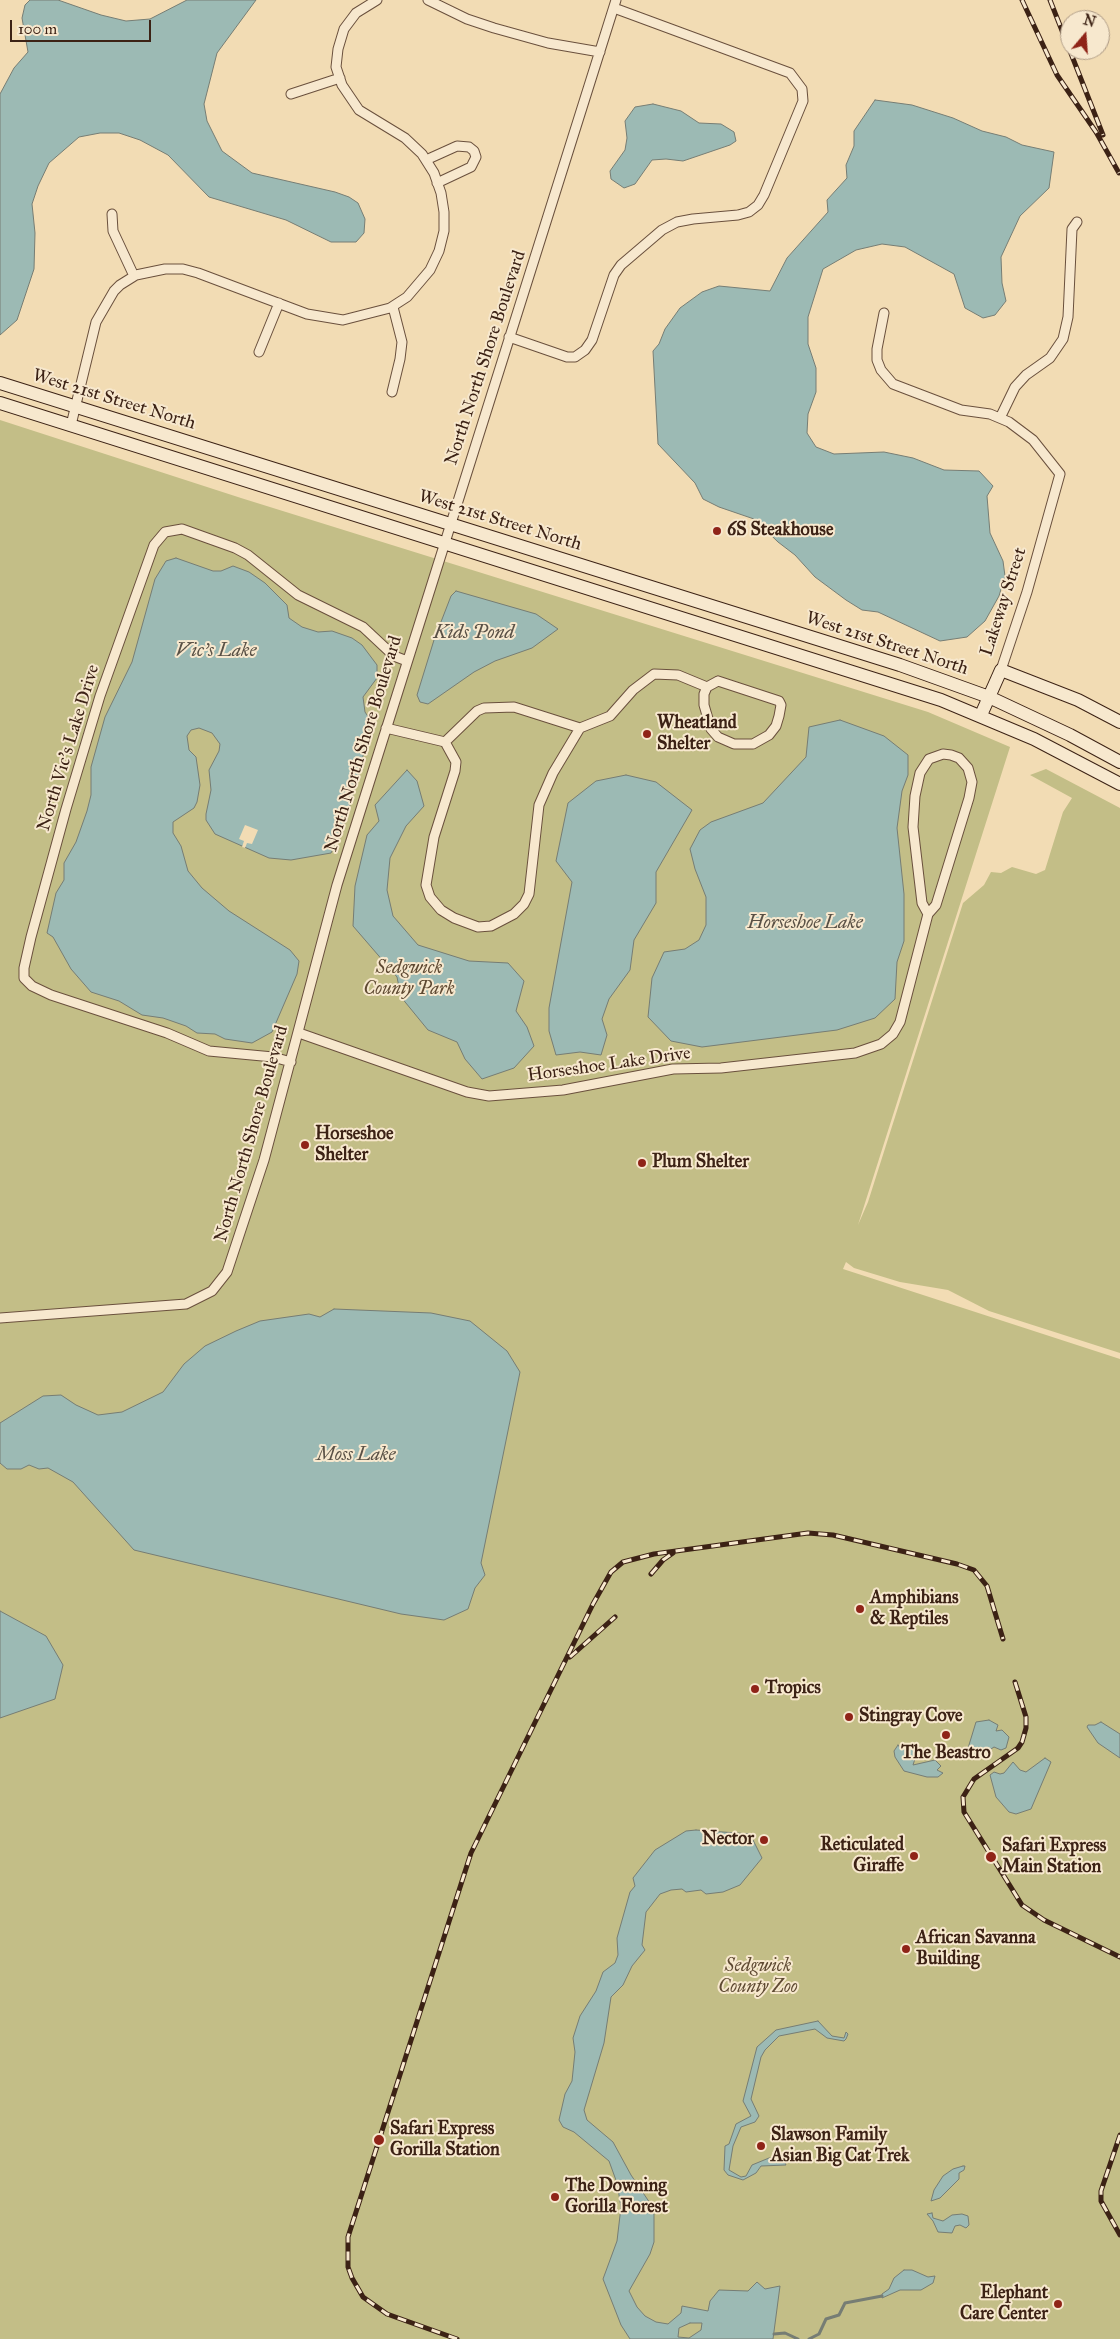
<!DOCTYPE html>
<style>
body{margin:0}
#map{position:relative;width:1120px;height:2339px;overflow:hidden;background:#f2dcb4;font-family:"IM FELL Great Primer",serif}
canvas{display:block}
.north{position:absolute;left:1060px;top:10px;width:50px;height:50px;box-sizing:border-box;background:#f7e8ce;border:1px solid #ac9984;border-radius:50%;rotate:18deg;font-size:14px;font-weight:700;line-height:20px;text-align:center;color:#3c2215}
.north::after{content:'';display:block;margin:auto;width:18px;height:22px;background:#8f2418;clip-path:polygon(50% 0,100% 100%,50% 72%,0 100%)}
.scale{position:absolute;left:10px;top:20px;width:141px;height:22px;box-sizing:border-box;border:2px solid #3c2215;border-top:0;padding-left:6px;font-size:15px;line-height:18px;white-space:nowrap;color:#3c2215;-webkit-text-stroke:4px #f7e8ce;paint-order:stroke}
</style>
<div id="map">
<canvas width="1120" height="2339"></canvas>
<div class="north">N</div>
<div class="scale">100 m</div>
</div>
<script>
const ctx = document.querySelector('canvas').getContext('2d');
ctx.lineJoin = 'round';
function paint(path, color) {
  ctx.fillStyle = color;
  ctx.fill(path, 'evenodd');
}
function shape(rows) {
  const path = new Path2D();
  for (const r of rows) {
    path.moveTo(r[0], r[1]);
    for (let i = 2; i < r.length; i += 2) path.lineTo(r[i], r[i + 1]);
  }
  return path;
}
function trace(path, color, width, dash) {
  ctx.strokeStyle = color;
  ctx.lineWidth = width;
  ctx.lineCap = dash ? 'butt' : 'round';
  ctx.setLineDash(dash || []);
  ctx.stroke(path);
}
function drawText(font, color, halo, rows, align = 'center') {
  ctx.font = font + ' "IM FELL Great Primer",serif';
  ctx.lineWidth = 4;
  ctx.setLineDash([]);
  ctx.textBaseline = 'middle';
  ctx.strokeStyle = halo;
  ctx.fillStyle = color;
  for (const [text, x, y, turn = 0] of rows) {
    ctx.save();
    ctx.translate(x, y);
    ctx.rotate((+turn || 0) * Math.PI / 180);
    ctx.textAlign = isNaN(turn) ? turn : align;
    if (halo) ctx.strokeText(text, 0, 0);
    ctx.fillText(text, 0, 0);
    ctx.restore();
  }
}
const green = shape([
 [0,420,241,498,928,712,1010,747,858,1225,868,1202,963,903,984,885,991,872,1001,873,1012,867,1036,874,1045,870,1063,812,1072,798,1030,775,1046,769,1120,808,1120,1353,989,1311,948,1290,900,1282,854,1268,846,1262,843,1269,1120,1359,1120,2339,0,2339]
]);
const water = shape([
 [30,0,58,0,101,15,126,21,150,19,187,0,256,0,217,53,204,104,207,121,222,151,252,173,335,192,349,197,358,203,365,219,364,233,356,242,331,242,286,220,209,197,168,155,140,140,119,133,100,133,79,137,49,163,38,186,32,204,35,233,34,269,17,320,0,335,0,94,14,68,28,52,22,18,25,5,30,0],
 [875,100,912,105,953,118,982,131,1006,137,1022,145,1054,152,1049,188,1020,216,1001,257,1002,283,1006,301,995,315,983,318,965,308,954,274,905,247,882,244,856,250,823,269,808,317,808,344,816,368,816,392,808,414,807,433,816,447,834,454,884,452,913,458,944,470,979,471,993,486,987,496,990,533,1003,561,1005,576,999,596,985,621,967,637,940,641,878,612,862,610,846,600,815,577,795,555,778,542,754,519,719,507,703,499,695,483,658,444,653,351,659,344,665,329,680,308,702,292,719,286,770,291,787,258,828,212,827,200,847,178,846,165,854,146,854,131,875,100],
 [653,104,681,111,699,123,721,124,734,132,736,141,730,145,683,161,666,159,652,160,635,184,624,188,611,179,610,171,625,150,627,138,625,121,635,107,653,104],
 [176,558,213,571,221,571,233,566,249,572,265,583,287,605,289,618,302,627,318,632,332,631,352,638,362,645,377,665,377,678,363,697,365,712,371,721,359,774,343,829,331,853,291,860,269,858,215,834,206,820,206,814,211,790,209,770,219,751,220,744,212,733,199,728,191,730,187,736,189,750,196,757,200,785,197,802,194,808,173,822,173,833,181,846,188,871,202,888,229,911,290,950,299,961,297,974,272,1032,252,1043,225,1039,215,1034,197,1033,186,1026,163,1018,142,1015,119,1001,91,992,71,969,53,937,47,933,56,893,64,880,64,863,76,842,87,811,91,795,91,767,105,717,132,662,155,579,166,561,176,558],
 [456,591,536,614,558,629,532,648,495,661,474,672,428,704,420,702,417,695,434,640,451,596,456,591],
 [840,720,884,736,908,755,908,775,902,791,897,828,904,894,904,941,897,962,895,999,875,1018,837,1030,702,1047,671,1041,648,1017,652,978,664,952,685,949,699,940,706,925,706,897,695,869,690,849,700,830,711,822,763,803,806,757,809,727,840,720],
 [407,770,417,781,424,806,406,826,390,858,387,890,393,916,418,945,469,961,508,963,524,981,516,1011,527,1027,534,1046,514,1068,482,1079,465,1059,457,1042,428,1030,401,997,397,977,353,926,355,886,367,835,379,821,375,805,407,770],
 [626,775,656,782,692,810,656,872,656,903,634,940,630,970,609,999,602,1019,607,1035,601,1055,580,1052,556,1055,549,1031,549,1008,572,882,556,861,568,803,596,781,626,775],
 [334,1309,431,1313,470,1321,507,1351,520,1372,481,1563,485,1575,475,1588,468,1609,444,1620,401,1614,134,1550,73,1482,48,1468,39,1469,29,1465,21,1469,7,1469,0,1463,0,1423,43,1396,61,1395,76,1405,98,1415,122,1412,163,1392,184,1364,205,1346,236,1331,260,1321,309,1314,320,1317,334,1309],
 [0,1611,46,1636,63,1665,55,1699,0,1718,0,1611],
 [989,1720,998,1725,996,1731,1002,1730,1009,1737,1006,1748,1001,1750,994,1747,982,1755,965,1758,976,1722,989,1720],
 [1101,1722,1120,1734,1120,1758,1098,1743,1087,1727,1088,1725,1095,1725,1101,1722],
 [898,1745,901,1749,919,1746,913,1765,935,1760,941,1766,937,1770,943,1773,938,1777,927,1777,904,1771,895,1757,894,1751,898,1745],
 [1045,1758,1051,1762,1031,1809,1016,1814,1009,1812,996,1797,990,1775,994,1772,1000,1774,1004,1773,1013,1762,1020,1770,1026,1772,1045,1758],
 [696,1830,750,1834,762,1858,740,1885,723,1892,706,1894,701,1890,686,1892,682,1889,671,1890,660,1894,646,1912,642,1945,645,1950,632,1966,623,1985,611,1997,604,2043,584,2110,587,2120,613,2142,631,2175,654,2209,654,2242,650,2254,629,2291,637,2307,645,2316,656,2322,668,2324,681,2313,682,2306,708,2311,710,2301,719,2290,748,2291,757,2282,765,2289,780,2286,773,2339,630,2339,621,2325,603,2279,617,2241,621,2207,617,2183,609,2161,574,2132,563,2127,559,2120,565,2094,572,2081,575,2052,573,2038,580,2016,596,1991,603,1972,615,1963,618,1955,617,1938,630,1892,635,1886,633,1878,655,1850,686,1831,696,1830],
 [690,2323,702,2323,701,2330,689,2338,678,2337,679,2328,690,2323],
 [818,2021,832,2036,844,2038,846,2032,848,2034,846,2039,844,2041,827,2038,815,2029,779,2036,765,2050,761,2057,751,2099,759,2116,755,2122,741,2127,733,2146,729,2170,741,2177,746,2176,752,2165,769,2158,777,2158,784,2161,786,2165,761,2166,756,2173,743,2180,728,2175,724,2170,725,2146,729,2144,736,2124,751,2116,743,2101,757,2047,776,2030,818,2021],
 [963,2166,965,2166,964,2170,959,2173,959,2179,940,2198,931,2201,934,2190,943,2176,953,2169,963,2166],
 [932,2213,933,2218,943,2221,952,2215,962,2214,968,2216,969,2225,966,2228,960,2225,955,2226,952,2233,938,2232,933,2221,927,2214,932,2213],
 [904,2270,912,2270,928,2277,935,2276,933,2283,921,2290,900,2290,882,2298,882,2294,889,2289,894,2278,904,2270]
]);
const pier = shape([
 [245,825,258,830,252,844,247,843,245,848,242,847,244,841,239,839]
]);
const stream = shape([
 [774,2334,785,2333,798,2339],
 [809,2339,819,2334,826,2319,839,2315,845,2303,882,2296]
]);
const street = shape([
 [428,0,467,19,494,28,548,43,600,52],
 [291,94,340,78],
 [426,160,457,146,469,147,474,151,476,157,471,167,437,183],
 [112,214,113,231,134,276],
 [884,313,877,349,877,360,881,370,893,384,961,410,990,414,1009,422,1033,440,1060,474,1027,592,1001,670],
 [509,337,567,357,575,357,585,350,592,340,614,275,621,265,662,230,677,222,693,219,738,215,749,212,758,205,764,195,803,101,802,89,790,73,614,8],
 [259,352,279,303],
 [392,392,400,359,402,342,393,307],
 [1000,418,1015,387,1026,375,1050,358,1063,339,1068,317,1072,229,1077,222],
 [71,425,96,322,114,291,120,285,136,275,165,269,183,269,198,273,307,314,343,320,390,308,407,297,430,270,439,251,444,231,444,212,441,193,434,173,422,154,405,138,359,110,342,85,336,67,338,49,344,29,356,13,377,0],
 [718,681,779,701,781,705,779,716,776,726,769,735,753,744,734,744,718,737,711,729,704,705,704,694,707,687,718,681],
 [386,728,445,742,477,711,484,708,514,707,580,728,610,716,633,690,654,674,678,675,707,687],
 [445,742,456,762,455,771,434,837,426,885,430,897,441,910,454,918,478,927,491,926,514,914,524,904,529,894,539,805,553,773,580,728],
 [299,1033,467,1092,489,1096,563,1090,673,1069,721,1068,855,1053,881,1044,893,1034,900,1022,928,914,936,905,969,798,972,782,968,768,959,758,951,755,943,754,929,759,920,773,915,796,913,827,922,903,928,914],
 [291,1062,273,1057,209,1051,167,1033,51,995,32,986,24,978,24,968,31,937,66,809,100,696,154,545,165,532,182,529,235,548,248,555,298,595,363,627,394,656,407,661],
 [0,1318,186,1304,212,1291,227,1272,264,1160,337,885,616,0]
]);
const secondary = shape([
 [0,383,900,665,989,697,1070,735,1120,762],
 [0,403,941,700,1034,739,1120,784],
 [981,715,1001,670,1078,700,1120,722]
]);
const rail = shape([
 [1022,0,1057,75,1096,132,1119,173],
 [1050,0,1103,135],
 [651,1574,663,1560,673,1553],
 [570,1657,615,1617],
 [1015,1682,1026,1717,1026,1728,1022,1742,1018,1748,974,1779,963,1797,964,1812,1022,1905,1044,1920,1120,1957],
 [1120,2135,1101,2191,1101,2201,1120,2235],
 [457,2339,387,2314,363,2297,352,2278,348,2267,348,2237,471,1853,593,1604,611,1572,623,1562,654,1554,808,1533,833,1535,957,1564,974,1570,987,1586,1003,1639]
]);
const markers = [
 [717,531,5,"#8f2418"],
 [647,734,5,"#8f2418"],
 [305,1145,5,"#8f2418"],
 [642,1163,5,"#8f2418"],
 [860,1609,5,"#8f2418"],
 [755,1689,5,"#8f2418"],
 [849,1717,5,"#8f2418"],
 [946,1735,5,"#8f2418"],
 [764,1840,5,"#8f2418"],
 [914,1856,5,"#8f2418"],
 [991,1857,6,"#8f2418"],
 [906,1949,5,"#8f2418"],
 [379,2140,6,"#8f2418"],
 [761,2146,5,"#8f2418"],
 [555,2197,5,"#8f2418"],
 [1058,2304,5,"#8f2418"]
];
const streetNames = [
 ["North North Shore Boulevard",486,358,-72],
 ["West 21st Street North",114,400,17],
 ["West 21st Street North",500,521,17],
 ["Lakeway Street",1004,602,-72],
 ["West 21st Street North",887,644,18],
 ["North North Shore Boulevard",364,744,-73],
 ["North Vic's Lake Drive",69,748,-73],
 ["Horseshoe Lake Drive",609,1065,-8],
 ["North North Shore Boulevard",252,1134,-74]
];
const poiNames = [
 ["6S Steakhouse",727,531],
 ["Wheatland",657,724],
 ["Shelter",657,745],
 ["Horseshoe",315,1135],
 ["Shelter",315,1156],
 ["Plum Shelter",652,1163],
 ["Amphibians",870,1599],
 ["& Reptiles",870,1620],
 ["Tropics",765,1689],
 ["Stingray Cove",859,1717],
 ["The Beastro",946,1754,"center"],
 ["Nector",754,1840,"right"],
 ["Reticulated",904,1846,"right"],
 ["Giraffe",904,1867,"right"],
 ["Safari Express",1002,1847],
 ["Main Station",1002,1868],
 ["African Savanna",916,1939],
 ["Building",916,1960],
 ["Safari Express",390,2130],
 ["Gorilla Station",390,2151],
 ["Slawson Family",771,2136],
 ["Asian Big Cat Trek",771,2157],
 ["The Downing",565,2187],
 ["Gorilla Forest",565,2208],
 ["Elephant",1048,2294,"right"],
 ["Care Center",1048,2315,"right"]
];
const parkNames = [
 ["Sedgwick",409,969],
 ["County Park",409,990],
 ["Sedgwick",758,1967],
 ["County Zoo",758,1988]
];
const waterNames = [
 ["Kids Pond",474,633],
 ["Vic's Lake",216,651],
 ["Horseshoe Lake",805,923],
 ["Moss Lake",356,1455]
];
paint(green, '#c3be87');
paint(water, '#9cbab4');
trace(water, '#767d74', 1);
paint(pier, '#f2dcb4');
trace(stream, '#767d74', 3);
trace(street, '#6a503d', 11);
trace(secondary, '#3c2215', 14);
trace(street, '#f7e8ce', 9);
trace(secondary, '#f7e8ce', 12);
trace(rail, '#3c2215', 5);
trace(rail, '#f7e8ce', 3, [9]);
for (const [x, y, r, color] of markers) {
  const dot = new Path2D();
  dot.arc(x, y, r, 0, 2 * Math.PI);
  ctx.fillStyle = color;
  ctx.fill(dot);
  trace(dot, '#f7e8ce', 2);
}
drawText('18px', '#3c2215', '#f7e8ce', streetNames);
drawText('bold 18px', '#3c2215', '#f7e8ce', poiNames, 'left');
drawText('italic 18px', '#5e4932', '#f7e8ce', parkNames);
drawText('italic 19px', '#595045', '#f7e8ce', waterNames);
</script>
